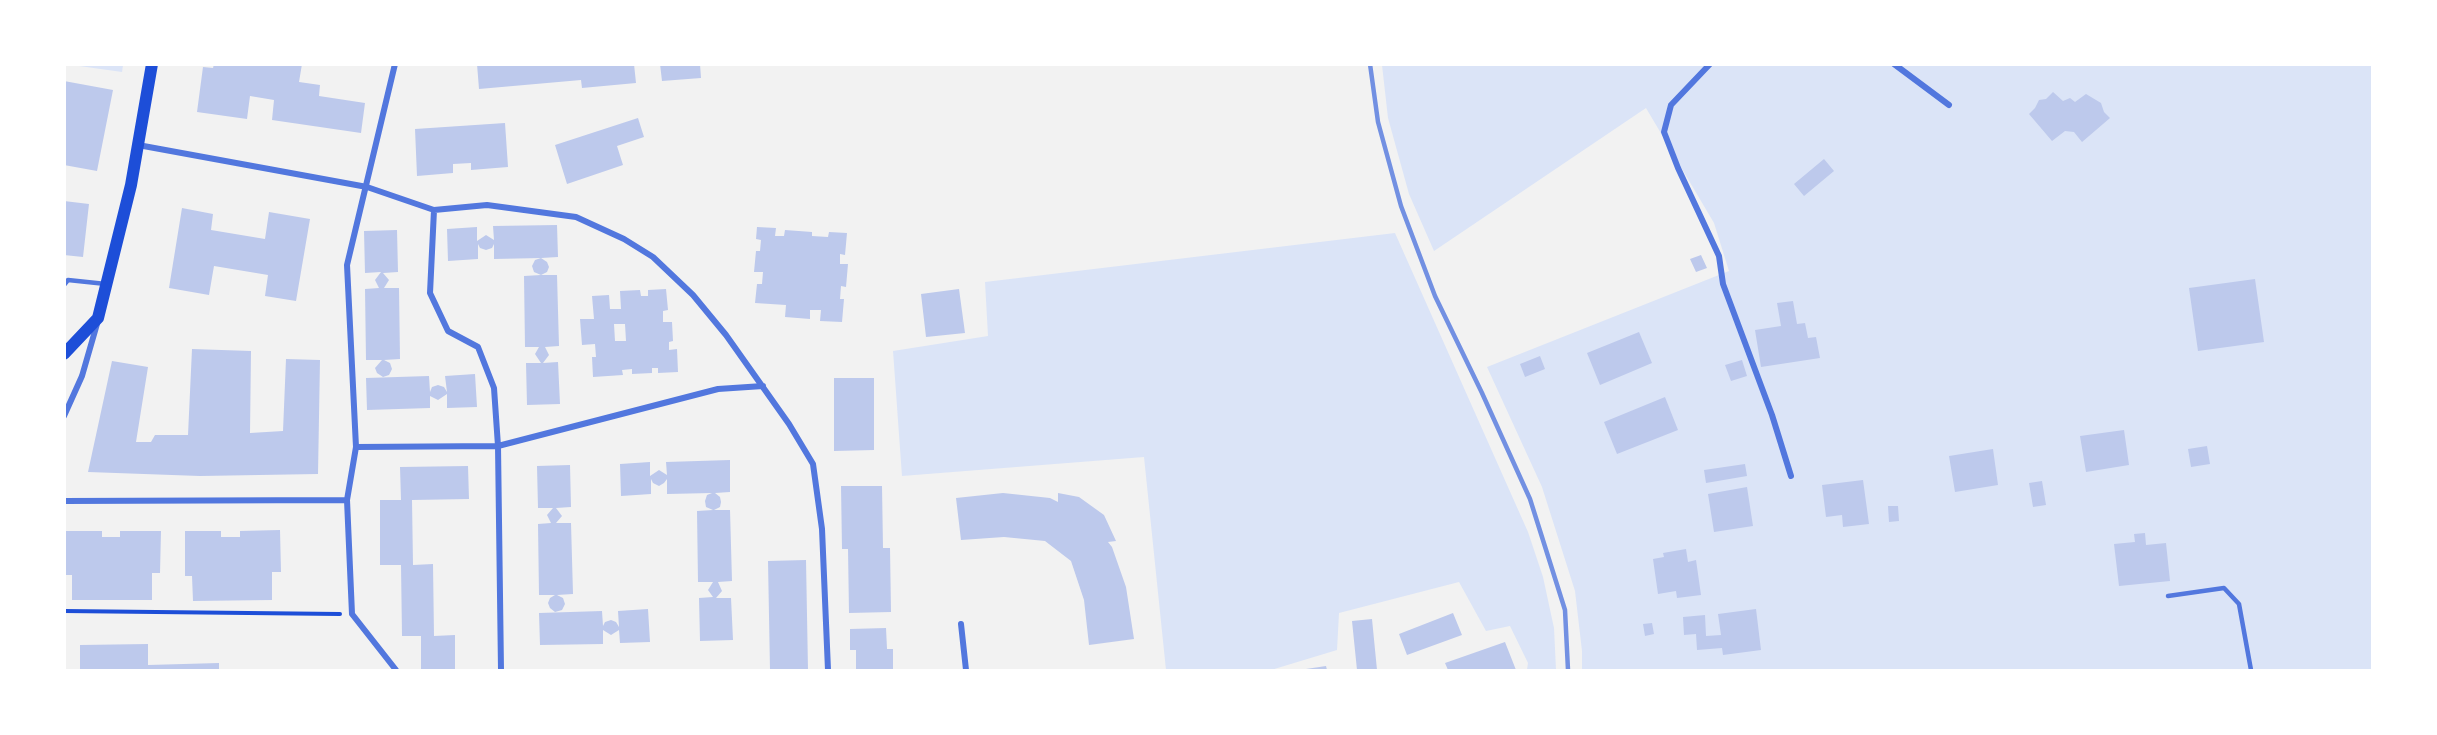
<!DOCTYPE html>
<style>
body{margin:0}
#map{position:relative;width:2437px;height:735px;overflow:hidden;background:#f2f2f2;font-family:"Archivo Narrow",sans-serif}
canvas{display:block}
.frame{position:absolute;inset:0;border:66px solid #fff;pointer-events:none}
</style>
<div id="map">
<canvas width="2437" height="735"></canvas>
<div class="frame"></div>
</div>
<script>
const ctx = document.querySelector('canvas').getContext('2d');
ctx.lineJoin = 'round';
function paint(path, color) {
  ctx.fillStyle = color;
  ctx.fill(path, 'evenodd');
}
function shape(rows) {
  const path = new Path2D();
  for (const r of rows) {
    path.moveTo(r[0], r[1]);
    for (let i = 2; i < r.length; i += 2) path.lineTo(r[i], r[i + 1]);
  }
  return path;
}
function trace(path, color, width, dash) {
  ctx.strokeStyle = color;
  ctx.lineWidth = width;
  ctx.lineCap = dash ? 'butt' : 'round';
  ctx.setLineDash(dash || []);
  ctx.stroke(path);
}
const green = shape([
 [65,64,123,64,123,65,122,72],
 [1382,65,2372,65,2372,670,1582,670,1582,651,1575,591,1542,487,1487,367,1729,271,1714,223,1646,108,1434,251,1409,194,1388,118],
 [1395,233,1528,532,1543,577,1554,628,1556,670,1527,670,1528,663,1510,626,1486,631,1459,582,1339,613,1337,650,1271,670,1166,670,1144,457,902,476,893,351,988,336,985,282]
]);
const building = shape([
 [214,64,302,64,299,82,320,85,319,96,365,103,361,133,272,120,274,100,250,96,247,119,197,112,203,67,213,68],
 [477,64,634,64,636,83,582,88,581,80,479,89],
 [660,64,700,64,701,78,662,81],
 [64,81,113,90,97,171,64,165],
 [2053,92,2063,101,2070,98,2075,102,2086,94,2101,103,2104,112,2110,118,2082,142,2074,132,2065,131,2052,141,2029,114,2035,108,2039,100,2046,99],
 [638,118,644,137,617,146,623,165,567,184,555,145],
 [505,123,508,167,471,170,471,163,453,164,453,173,417,176,415,129],
 [1824,159,1834,171,1804,196,1794,184],
 [64,201,89,204,83,257,64,255],
 [182,208,213,214,211,230,265,239,269,212,310,219,296,301,265,296,268,275,214,266,209,295,169,288],
 [557,225,558,257,541,258,547,262,549,267,547,272,541,275,557,275,559,346,545,347,549,355,543,363,558,362,560,404,527,405,526,363,541,363,535,354,539,347,525,347,524,276,541,275,534,272,532,266,535,260,541,258,494,259,494,244,492,248,486,250,480,248,478,244,478,259,448,261,447,229,477,227,477,241,486,235,494,240,493,226],
 [757,227,776,228,775,236,784,236,785,230,812,232,812,236,828,237,829,232,847,233,845,255,840,254,840,264,848,264,846,287,841,286,840,299,844,299,842,322,820,321,821,310,810,310,810,319,785,317,786,305,755,303,757,284,762,284,763,272,754,272,756,251,760,251,761,240,756,239],
 [397,230,398,272,383,273,389,280,384,288,399,288,400,359,384,360,390,363,392,369,389,375,383,377,377,373,375,368,382,360,366,360,365,289,379,288,375,280,381,272,365,273,364,231],
 [1701,255,1707,268,1696,272,1690,259],
 [2255,279,2264,342,2198,351,2189,288],
 [666,289,668,310,663,311,663,322,672,322,673,341,669,342,669,350,677,349,678,372,658,373,658,368,652,368,652,373,632,374,632,369,622,370,623,375,593,377,592,357,596,357,595,344,582,345,580,319,594,319,592,296,609,295,610,309,621,309,620,291,640,290,641,296,648,296,648,290],
 [614,324,625,324,626,341,615,341],
 [959,289,965,333,926,337,921,294],
 [1793,301,1797,324,1805,323,1808,338,1816,337,1820,358,1761,367,1755,330,1781,326,1777,303],
 [1639,332,1652,363,1600,385,1587,353],
 [192,349,251,351,250,433,283,431,286,359,320,360,318,474,200,476,88,472,112,361,148,367,136,442,151,442,155,435,188,435],
 [1540,356,1545,369,1525,377,1520,364],
 [1742,360,1747,376,1731,381,1725,365],
 [475,374,477,407,447,408,447,394,438,400,430,396,430,408,367,410,366,378,429,376,430,392,432,387,438,385,444,387,447,392,445,376],
 [834,378,874,378,874,450,834,451],
 [1665,397,1678,430,1617,454,1604,422],
 [2124,430,2129,465,2086,472,2080,436],
 [2207,446,2210,464,2191,467,2188,449],
 [1993,449,1998,485,1955,492,1949,456],
 [730,460,730,492,715,493,720,497,721,502,720,507,714,510,730,510,732,581,718,582,722,591,716,598,731,598,733,640,700,641,699,598,713,597,708,590,713,582,698,582,697,511,713,510,706,507,705,501,707,495,712,493,667,494,667,479,664,483,659,486,653,483,651,479,651,494,621,496,620,464,650,462,650,476,659,470,667,475,666,462],
 [1745,464,1747,476,1706,483,1704,470],
 [570,465,571,507,556,508,562,516,556,523,571,523,573,594,557,595,563,598,565,604,562,610,555,612,550,608,548,603,550,598,555,595,539,595,538,524,551,523,547,515,553,508,538,508,537,466],
 [468,466,469,499,412,500,413,565,433,564,434,636,455,635,455,670,421,670,421,636,402,636,401,565,380,565,380,500,401,500,400,467],
 [1863,480,1869,524,1843,527,1842,515,1826,517,1822,485],
 [2042,481,2046,505,2033,507,2029,483],
 [841,486,882,486,883,548,890,548,891,612,849,613,848,549,842,549],
 [1747,487,1753,526,1714,532,1708,494],
 [1003,493,1050,498,1058,502,1058,493,1079,497,1104,515,1116,541,1108,542,1112,547,1126,587,1134,639,1089,645,1084,600,1071,561,1045,541,1004,537,961,540,956,498],
 [1888,506,1898,506,1899,521,1889,522],
 [280,530,281,572,272,572,272,600,193,601,192,576,185,576,185,531,221,531,221,537,240,537,240,531],
 [66,531,102,531,102,537,120,537,120,531,161,531,160,573,152,573,152,600,72,600,72,575,66,575],
 [2145,533,2146,545,2166,543,2170,581,2119,586,2114,544,2135,542,2134,534],
 [1686,549,1688,562,1696,560,1701,595,1677,598,1676,591,1658,594,1653,559,1664,557,1663,553],
 [806,560,808,670,770,670,768,561],
 [648,609,650,642,620,643,619,630,611,635,603,630,603,644,540,645,539,613,602,611,603,626,605,622,611,620,616,622,619,627,618,611],
 [1756,609,1761,650,1723,655,1722,648,1697,650,1696,634,1684,635,1683,617,1705,615,1706,636,1721,635,1718,614],
 [1453,613,1462,635,1407,655,1399,634],
 [1372,619,1377,670,1357,670,1352,621],
 [1652,623,1654,634,1645,636,1643,624],
 [886,628,887,649,893,649,893,670,856,670,856,650,850,650,850,629],
 [1505,642,1516,670,1448,670,1445,663],
 [148,644,148,665,219,663,219,670,80,670,80,645],
 [1326,666,1327,670,1306,670,1306,669]
]);
const path = shape([
 [64,611,340,614]
]);
const service = shape([
 [64,285,68,280,106,284],
 [2168,596,2224,588,2239,604,2251,670]
]);
const minor = shape([
 [395,64,347,265,356,447,347,500,352,614,396,670],
 [1710,64,1671,105,1664,132,1678,168,1719,256,1723,284,1772,415,1791,476],
 [1894,64,1949,105],
 [138,145,367,187,434,210,487,205,576,217,624,239,653,257,693,295,726,335,789,424,813,464,822,529,828,670],
 [434,210,430,293,448,331,478,347,494,388,498,446,501,670],
 [64,416,82,376,97,324],
 [356,447,498,446,718,389,763,386],
 [64,501,347,500],
 [961,624,966,670]
]);
const secondary = shape([
 [64,354,98,318,131,185,152,64]
]);
const rail = shape([
 [1370,64,1378,122,1401,206,1435,296,1482,393,1530,499,1565,610,1568,670]
]);
paint(green, '#dbe4f7');
paint(building, '#bdc9ec');
trace(path, '#1d4ed8', 4);
trace(service, '#5277de', 4.5);
trace(minor, '#5277de', 6);
trace(secondary, '#1d4ed8', 12);
trace(rail, '#7290e2', 4.5);
</script>
